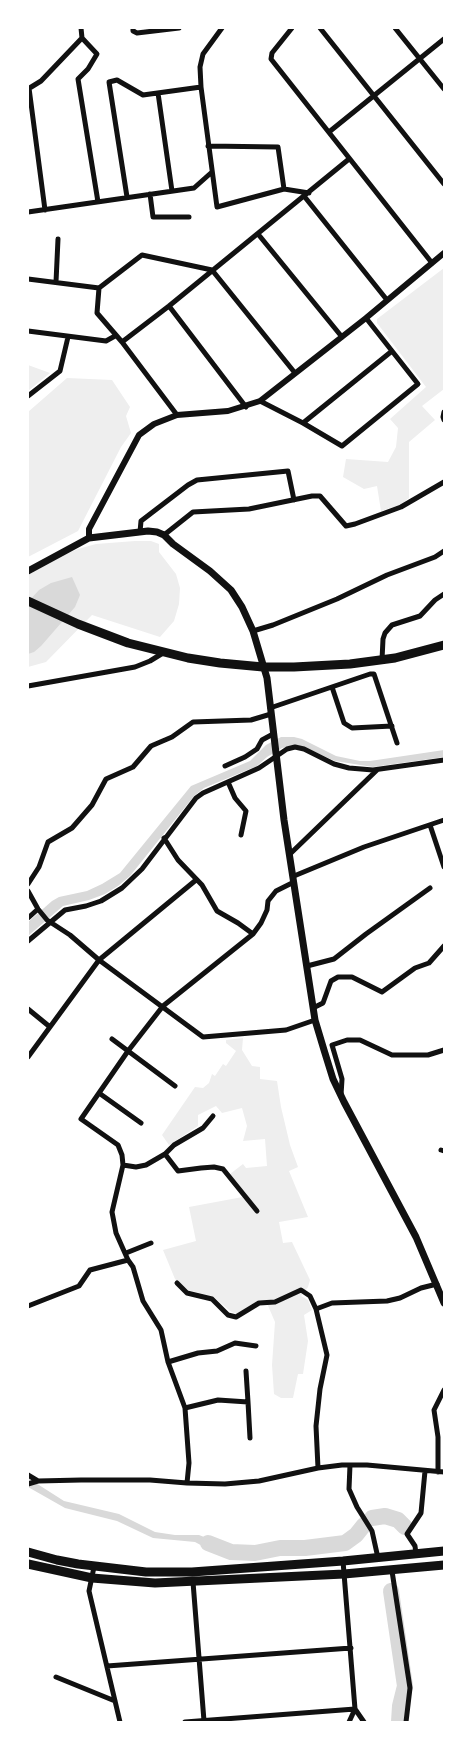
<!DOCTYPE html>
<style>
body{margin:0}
#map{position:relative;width:472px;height:1750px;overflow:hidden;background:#fff;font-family:Cabin,sans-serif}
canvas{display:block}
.frame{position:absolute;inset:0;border:29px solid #fff;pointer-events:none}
</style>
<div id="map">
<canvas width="472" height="1750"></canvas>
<div class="frame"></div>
</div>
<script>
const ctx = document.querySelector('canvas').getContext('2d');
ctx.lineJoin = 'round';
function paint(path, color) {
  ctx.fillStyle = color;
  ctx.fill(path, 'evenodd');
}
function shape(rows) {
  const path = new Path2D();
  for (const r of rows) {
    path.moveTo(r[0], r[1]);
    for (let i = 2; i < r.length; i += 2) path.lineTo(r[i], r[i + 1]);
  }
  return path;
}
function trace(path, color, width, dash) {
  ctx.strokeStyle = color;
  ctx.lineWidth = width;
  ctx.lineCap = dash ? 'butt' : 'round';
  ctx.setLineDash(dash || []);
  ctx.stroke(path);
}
const green = shape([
 [444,268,444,389,422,406,435,420,409,442,409,498,400,505,381,511,377,486,364,489,343,477,346,459,388,462,396,447,398,428,390,419,426,387,377,323,377,319],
 [28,365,50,373,28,391],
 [67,378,112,380,130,407,126,416,131,433,121,447,78,531,28,557,28,412],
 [135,541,151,541,159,544,159,552,176,574,180,588,179,604,174,621,160,637,92,615,46,662,28,667,28,588,29,585,28,575,61,556,78,549,96,544],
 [243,1038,242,1050,252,1066,260,1067,260,1079,277,1081,281,1107,290,1145,298,1167,289,1171,308,1217,279,1222,283,1243,292,1242,310,1280,308,1287,301,1296,308,1300,312,1310,304,1315,308,1341,303,1374,298,1374,293,1398,281,1398,274,1394,272,1365,275,1322,266,1301,259,1300,236,1314,230,1311,214,1297,188,1290,175,1279,163,1250,196,1241,189,1207,248,1196,230,1174,243,1164,246,1168,267,1166,265,1139,243,1141,247,1126,242,1108,222,1113,216,1106,198,1115,198,1126,169,1145,162,1135,195,1087,203,1088,209,1083,212,1074,215,1076,223,1064,226,1066,236,1051,226,1043,226,1040]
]);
const water = shape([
 [72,577,80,595,75,607,41,646,34,652,28,654,28,602,39,590,51,583],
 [281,737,294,737,302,739,336,756,360,761,370,761,444,750,444,757,373,767,335,761,304,747,296,745,282,748,267,757,257,766,204,788,194,796,130,876,118,886,105,894,89,900,63,906,28,936,28,922,52,901,59,897,87,891,102,884,120,873,191,786,250,761,266,745],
 [28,1478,64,1501,119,1514,155,1532,175,1535,199,1535,235,1549,219,1555,195,1542,153,1538,117,1521,65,1508,28,1487]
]);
const river = shape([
 [372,1518,385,1516,398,1520,405,1527],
 [208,1543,231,1552,255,1553,280,1548,305,1548,345,1543,356,1535,364,1525],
 [391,1591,405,1686,400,1706,399,1722]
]);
const minor = shape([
 [133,28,133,31,137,33,179,28],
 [222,28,203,54,200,67,201,87,217,207,284,189,309,193],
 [292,28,272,53,271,59,432,263],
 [320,28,444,184],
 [395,28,444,89],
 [82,38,97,54,88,69,78,79,98,202],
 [29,88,45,210],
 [28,89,41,81,82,38,81,28],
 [158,93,172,191],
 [329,132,444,39],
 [208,146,278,147,284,189],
 [150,194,153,217,189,217],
 [304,196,387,300],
 [127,197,109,82,117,80,143,95,201,87],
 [28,212,194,188,212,172],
 [258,234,342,337],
 [28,279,99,288,142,255,212,270,295,373],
 [56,282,58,239],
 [99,288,97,313,122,342,177,415],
 [169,306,246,407],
 [28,331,106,341,115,336],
 [122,342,169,306,349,159],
 [28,396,60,371,68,337],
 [260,401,303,423,342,446,418,384,366,318],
 [444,412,443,417,444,420],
 [303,423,392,351],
 [140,532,141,521,188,485,197,480,288,471,294,500],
 [164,535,193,512,249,509,312,496,320,496,346,526,355,524,401,507,444,482],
 [253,631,273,625,337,599,387,575,435,557,444,551],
 [382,660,383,639,385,633,392,625,420,616,435,600,444,594],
 [28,686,135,667,150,661,163,653],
 [332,687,344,723,352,728,392,726],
 [270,708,370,674,374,674,397,743],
 [225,766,245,757,257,749,262,740,273,734],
 [228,782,235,798,246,811,241,835],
 [430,825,444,867],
 [164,838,178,860,202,885,217,911,238,923,253,934],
 [290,854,377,770],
 [294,876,364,847,444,820],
 [28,884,39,867,48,842,72,828,92,805,106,779,133,767,151,746,172,737,193,722,251,720,271,714],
 [28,891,38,909,47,920,70,935,99,960,203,1037,286,1030,315,1020],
 [28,918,38,909],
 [28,941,65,910,86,906,101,901,122,888,142,869,196,798,203,793,259,768,287,749,295,747,304,749,334,764,349,768,373,770,444,760],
 [307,966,334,959,366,934,430,888],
 [313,1008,323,1003,331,981,338,977,352,977,382,992,415,968,429,963,444,946],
 [28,1009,50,1027],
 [112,1039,175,1086],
 [28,1057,99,960,196,880],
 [99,1093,141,1123],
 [341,1095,342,1079,332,1045,347,1040,360,1040,392,1055,428,1055,444,1050],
 [441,1150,444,1151],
 [165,1154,174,1145,203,1128,213,1116],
 [123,1165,136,1167,146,1165,165,1154,178,1171,201,1168,214,1167,223,1169,257,1211],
 [126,1253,151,1243],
 [177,1283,187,1293,212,1299,228,1315,236,1317,259,1303,275,1302,301,1290,310,1296,316,1309],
 [28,1306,79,1286,90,1270,128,1260],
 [168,1362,198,1353,217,1351,235,1343,256,1346],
 [246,1371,248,1402],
 [185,1408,218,1400,248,1402,250,1438],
 [350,1465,349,1489,357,1507,372,1531,378,1558],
 [318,1468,316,1426,320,1389,327,1355,316,1309,332,1303,387,1301,400,1298,421,1288,437,1284],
 [438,1472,438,1437,434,1410,444,1390],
 [28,1475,38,1481],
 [187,1483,189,1463,185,1408,168,1362,161,1330,143,1301,133,1267,128,1260,116,1233,112,1212,123,1165,122,1155,118,1145,81,1119,128,1051,163,1006,253,934,261,923,267,910,268,901,276,891,294,882],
 [28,1484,38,1481,81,1480,150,1480,187,1483,225,1484,259,1481,318,1468,342,1465,367,1465,444,1472],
 [416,1554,415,1546,407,1534,421,1513,425,1471],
 [343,1561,355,1709,349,1722],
 [94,1567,89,1591,120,1722],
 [392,1571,410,1688,406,1722],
 [193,1582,204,1721],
 [107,1666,351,1648],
 [56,1677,115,1701],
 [355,1709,364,1722],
 [185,1722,355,1709]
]);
const tertiary = shape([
 [89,538,89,529,139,435,154,424,177,415,228,411,260,401,366,318,444,253]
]);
const secondary = shape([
 [28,571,89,538,148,531,157,532,164,535,173,544,210,571,231,590,242,607,253,631,267,678,284,820,315,1020,324,1050,333,1079,344,1102,416,1237,444,1303]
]);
const trunk = shape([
 [28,601,78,624,128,643,188,658,220,663,263,667,294,667,350,664,395,658,444,645],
 [28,1552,57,1560,78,1564,146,1572,192,1572,343,1561,444,1551],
 [28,1564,92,1578,155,1583,344,1574,444,1565]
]);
paint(green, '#eee');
paint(water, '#d9d9d9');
trace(river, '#d9d9d9', 16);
trace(minor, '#111', 5);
trace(tertiary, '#111', 6);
trace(secondary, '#111', 7);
trace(trunk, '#111', 9);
</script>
